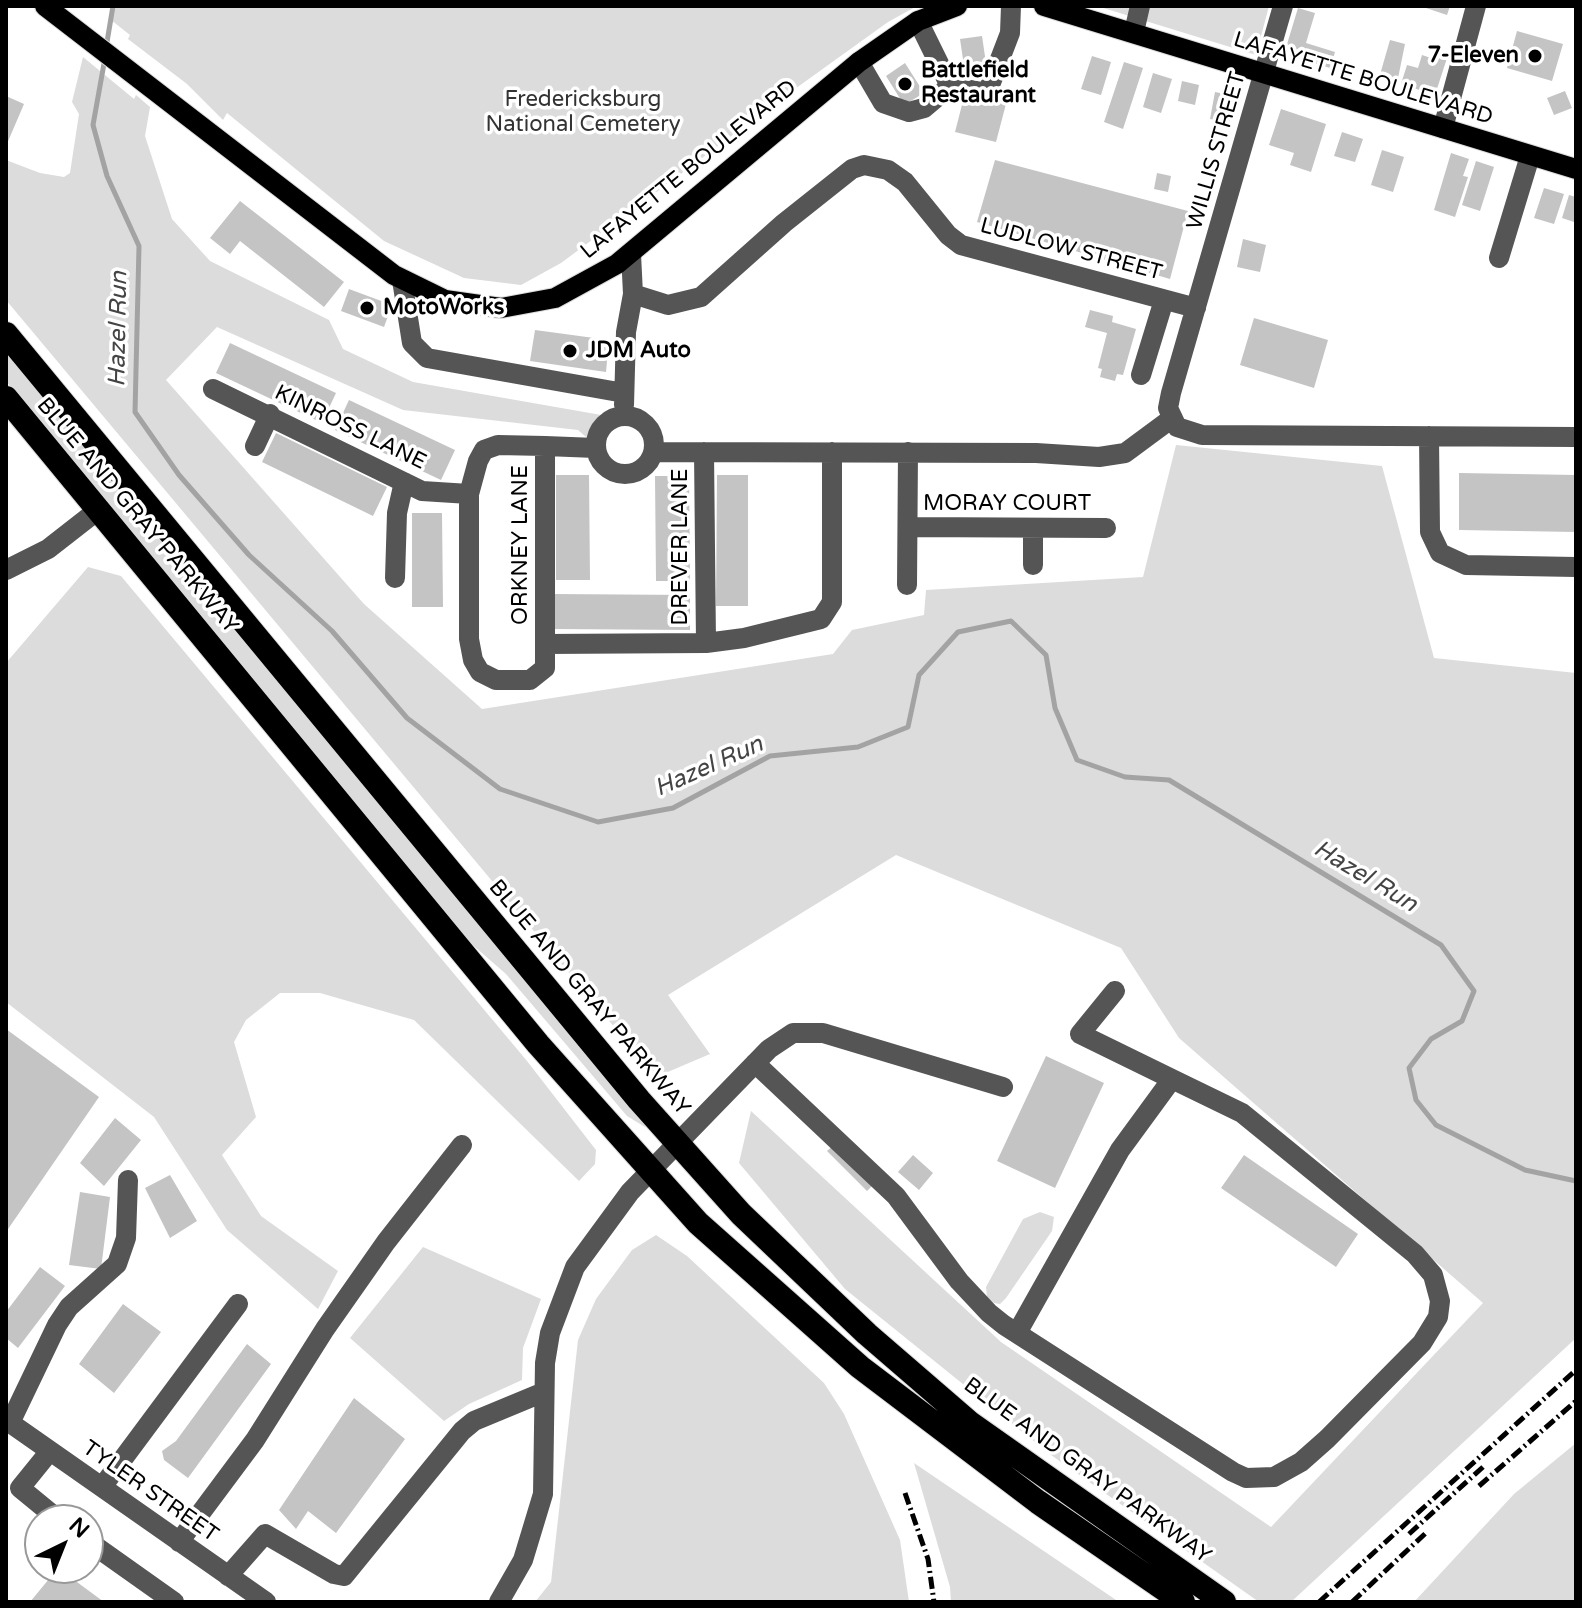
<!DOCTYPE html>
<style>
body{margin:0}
#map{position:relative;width:1582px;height:1608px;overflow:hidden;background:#fff;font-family:"Varela Round",sans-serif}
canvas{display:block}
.frame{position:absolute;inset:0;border:8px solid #000;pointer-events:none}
.north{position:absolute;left:24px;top:1504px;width:80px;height:80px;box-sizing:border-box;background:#fff;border:2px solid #999;border-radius:50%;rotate:43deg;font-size:22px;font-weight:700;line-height:32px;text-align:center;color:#000}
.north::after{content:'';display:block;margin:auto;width:28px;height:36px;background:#000;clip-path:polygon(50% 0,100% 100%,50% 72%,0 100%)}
</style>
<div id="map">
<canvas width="1582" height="1608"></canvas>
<div class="frame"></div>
<div class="north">N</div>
</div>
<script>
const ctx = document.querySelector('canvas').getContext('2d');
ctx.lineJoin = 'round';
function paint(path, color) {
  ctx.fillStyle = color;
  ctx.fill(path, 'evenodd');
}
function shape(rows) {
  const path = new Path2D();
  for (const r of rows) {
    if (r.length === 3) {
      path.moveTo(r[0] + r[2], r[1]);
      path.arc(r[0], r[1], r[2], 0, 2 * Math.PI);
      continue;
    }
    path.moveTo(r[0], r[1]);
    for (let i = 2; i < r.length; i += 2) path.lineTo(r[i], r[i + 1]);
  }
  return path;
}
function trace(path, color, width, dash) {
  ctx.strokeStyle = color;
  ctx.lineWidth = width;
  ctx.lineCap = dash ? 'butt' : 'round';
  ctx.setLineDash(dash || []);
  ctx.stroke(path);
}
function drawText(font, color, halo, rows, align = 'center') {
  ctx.font = font + ' "Varela Round",sans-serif';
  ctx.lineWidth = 7;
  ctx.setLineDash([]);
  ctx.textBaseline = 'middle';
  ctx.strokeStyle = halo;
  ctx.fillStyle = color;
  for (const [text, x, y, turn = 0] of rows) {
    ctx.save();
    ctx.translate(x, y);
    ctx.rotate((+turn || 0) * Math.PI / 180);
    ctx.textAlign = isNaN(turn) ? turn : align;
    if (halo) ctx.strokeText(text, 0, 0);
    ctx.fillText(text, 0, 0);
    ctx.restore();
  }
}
const green = shape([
 [113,6,917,6,888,22,799,86,561,263,521,285,464,278,384,241,227,113,223,120,187,84,128,39,130,35,111,20],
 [1097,6,1269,6,1256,55],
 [83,57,134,99,136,95,150,107,145,136,172,219,210,261,329,320,343,349,413,382,607,416,586,437,578,430,403,410,217,327,166,380,364,604,482,709,833,654,852,630,924,615,926,590,1143,577,1176,445,1382,466,1434,658,1576,673,1576,1338,1291,1602,1259,1602,1051,1455,845,1289,739,1163,751,1111,1001,1342,1271,1527,1483,1303,1179,1038,1121,948,896,855,668,995,710,1054,656,1077,6,300,6,160,40,173,64,177,70,173,79,114,72,102],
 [6,346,644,1120,645,1127,627,1116,506,974,467,940,6,381],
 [88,567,121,576,527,1061,596,1150,595,1164,579,1181,414,1020,320,993,280,993,246,1020,234,1042,256,1117,222,1155,261,1216,338,1271,318,1309,227,1230,154,1117,6,1002,6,663],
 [1040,1212,1054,1217,1052,1231,1006,1298,1000,1304,994,1303,987,1297,986,1287,1023,1219],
 [656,1235,687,1256,824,1383,844,1414,900,1540,909,1602,535,1602,551,1582,578,1340,596,1299,632,1250],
 [423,1247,541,1299,523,1348,522,1380,469,1404,444,1421,350,1338],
 [1576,1443,1576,1602,1414,1602,1514,1494],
 [914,1463,1119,1602,951,1602,950,1587]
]);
const stream = shape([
 [106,48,113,6],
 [105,58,93,125,107,176,139,246,135,412,179,475,249,555,332,631,407,718,500,789,598,822,673,808,770,756,858,747,908,727,919,675,958,632,1011,621,1046,655,1055,708,1077,760,1125,777,1169,780,1441,945,1474,991,1462,1021,1431,1039,1409,1068,1416,1100,1436,1125,1525,1170,1576,1181]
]);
const building = shape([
 [1420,6,1450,6,1447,15],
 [1298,8,1315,13,1306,43,1335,52,1330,68,1284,54],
 [1517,31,1563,44,1552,81,1507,68],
 [982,36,987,70,965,73,960,39],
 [1390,40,1405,44,1397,83,1379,78],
 [1433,50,1448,55,1435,95,1401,84,1407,65,1418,68,1422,55,1431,58],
 [1092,56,1111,62,1101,95,1081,89],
 [1124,62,1143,68,1123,129,1104,122],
 [905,63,924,93,904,105,886,76],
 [1153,73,1172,79,1161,113,1143,107],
 [1182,81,1199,85,1195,105,1178,101],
 [1565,91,1572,108,1554,115,1547,98],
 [1215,92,1235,96,1229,123,1210,119],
 [6,96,24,104,6,146],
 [964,97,994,105,995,101,1006,104,996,142,955,132],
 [1281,109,1326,124,1311,172,1290,165,1294,153,1269,145],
 [1342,132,1363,139,1355,162,1334,156],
 [1382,150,1404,157,1393,192,1371,185],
 [1451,153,1469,159,1463,176,1468,177,1455,217,1434,210],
 [995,160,1188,211,1170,279,977,222],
 [1476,161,1494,167,1480,211,1462,205],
 [1157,173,1171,176,1168,192,1154,189],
 [1544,188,1564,194,1554,224,1534,218],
 [1569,195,1576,197,1574,222,1562,218],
 [240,201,344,282,324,307,240,241,230,254,210,238],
 [1243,239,1266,245,1260,272,1237,267],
 [349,289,392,305,384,327,341,311],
 [1090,310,1113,316,1112,322,1136,329,1123,375,1117,374,1115,381,1100,377,1102,369,1098,368,1107,333,1085,327],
 [1254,318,1328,340,1314,388,1240,365],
 [535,330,609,340,606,372,530,361],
 [230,343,336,393,322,423,216,373],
 [349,400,455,450,441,480,335,430],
 [276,433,387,487,373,516,262,462],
 [1459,473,1576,475,1576,532,1459,530],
 [556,475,589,475,590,580,556,580],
 [717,475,748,475,748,606,716,606],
 [655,476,689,476,690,581,656,581],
 [412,513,442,513,443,607,412,607],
 [553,594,690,595,690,630,553,629],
 [6,1029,99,1097,6,1232],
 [1046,1056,1104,1083,1055,1188,997,1161],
 [115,1118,141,1140,104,1186,80,1163],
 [835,1144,875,1183,867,1191,827,1151],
 [913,1155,933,1173,919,1190,898,1172],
 [1244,1155,1358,1234,1336,1267,1221,1188],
 [170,1175,197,1221,170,1238,145,1188],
 [80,1192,110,1197,101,1269,69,1265],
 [40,1267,65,1286,18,1348,6,1338,6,1312],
 [123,1304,161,1332,114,1393,79,1364],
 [247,1344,271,1364,188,1478,164,1460,162,1451,176,1441],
 [354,1398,405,1439,336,1533,308,1511,296,1529,279,1510],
 [58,1568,104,1602,30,1602]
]);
const minor = shape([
 [1283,6,1171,393,1168,408,1177,427,1202,435,1576,437],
 [918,21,950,86],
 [1134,32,1140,6],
 [859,62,883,103,909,112,924,108,950,86,987,93,1010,33,1011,6],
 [1443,128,1476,6],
 [1499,258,1530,156],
 [402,280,412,343,427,358,624,393],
 [633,294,668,305,701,297,784,223,852,169,864,165,888,170,905,182,948,235,961,245,1196,308],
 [1141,375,1164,300],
 [213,389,422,491,469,494],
 [624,405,626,332,633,294,631,254],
 [625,445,29],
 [1429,436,1430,532,1440,553,1466,565,1576,567],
 [255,446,270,414],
 [545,446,545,668,530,680,496,680,480,672,473,660,469,639,469,494,478,461,484,450,498,445,545,446,596,448],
 [654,452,1036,453,1099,457,1125,453,1171,419],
 [704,452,706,643],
 [908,527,1106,528],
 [1033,565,1033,528],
 [6,570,48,549,98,510],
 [395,578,397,513,404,482],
 [907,585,908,452],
 [545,644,706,643,744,638,821,619,832,602,832,452],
 [1115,991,1080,1034,1172,1079],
 [755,1063,896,1196,959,1281,989,1313,1004,1325,1233,1472,1246,1478,1274,1477,1301,1462,1327,1439,1422,1343,1438,1317,1440,1301,1433,1275,1415,1254,1242,1113,1172,1079,1120,1150,1017,1333],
 [6,1420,266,1602],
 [10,1423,57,1325,69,1307,117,1264,126,1238,128,1180],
 [50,1451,20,1488,59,1520],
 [102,1487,238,1304],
 [88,1541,174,1602],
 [179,1542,255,1440,325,1329,386,1242,462,1145],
 [228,1576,265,1534,334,1574,344,1576,462,1431,474,1421,544,1392],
 [499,1602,523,1560,543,1494,545,1363,550,1333,575,1267,630,1192,769,1049,793,1033,823,1033,1003,1087]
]);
const major = shape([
 [45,6,394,275,445,300,501,308,555,298,617,264,859,62,918,21,957,6],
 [1044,6,1576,169]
]);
const highway = shape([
 [6,334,639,1100,741,1214,867,1334,970,1423,1224,1602],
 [6,398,538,1044,698,1223,860,1367,1038,1502,1183,1602]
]);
const rail = shape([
 [1479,1486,1576,1401],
 [905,1493,928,1559,934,1602],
 [1409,1534,1483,1467],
 [1319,1602,1576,1370],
 [1352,1602,1428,1531]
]);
const markers = [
 [1535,56,8,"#000"],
 [905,84,8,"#000"],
 [367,308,8,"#000"],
 [570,351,8,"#000"]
];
const poiNames = [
 ["7-Eleven",1519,56,"right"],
 ["Battlefield",921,71],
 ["Restaurant",921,96],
 ["MotoWorks",383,308],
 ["JDM Auto",586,351]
];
const streetNames = [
 ["LAFAYETTE BOULEVARD",1363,79,17],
 ["WILLIS STREET",1217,151,-74],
 ["LAFAYETTE BOULEVARD",689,170,-39],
 ["LUDLOW STREET",1071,250,15],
 ["KINROSS LANE",350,428,26],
 ["MORAY COURT",1007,504],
 ["BLUE AND GRAY PARKWAY",137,516,50],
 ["ORKNEY LANE",521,545,-90],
 ["DREVER LANE",681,547,-90],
 ["BLUE AND GRAY PARKWAY",589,998,50],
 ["BLUE AND GRAY PARKWAY",1087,1471,36],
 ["TYLER STREET",150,1492,35]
];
const parkNames = [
 ["Fredericksburg",583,100],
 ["National Cemetery",583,125]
];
const waterNames = [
 ["Hazel Run",119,329,-89],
 ["Hazel Run",709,767,-24],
 ["Hazel Run",1365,877,31]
];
paint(green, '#dcdcdc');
trace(stream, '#a3a3a3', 5);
paint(building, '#c4c4c4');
trace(major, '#dbdbdb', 22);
trace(highway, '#dbdbdb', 26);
trace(minor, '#555', 20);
trace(major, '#000', 20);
trace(highway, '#000', 24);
trace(rail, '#000', 5, [12, 4, 2, 4]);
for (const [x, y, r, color] of markers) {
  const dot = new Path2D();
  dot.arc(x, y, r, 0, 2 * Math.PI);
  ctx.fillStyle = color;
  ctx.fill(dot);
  trace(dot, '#fff', 3);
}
drawText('bold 22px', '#000', '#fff', poiNames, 'left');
drawText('22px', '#000', '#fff', streetNames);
drawText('22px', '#333', '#fff', parkNames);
drawText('italic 24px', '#444', '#fff', waterNames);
</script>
